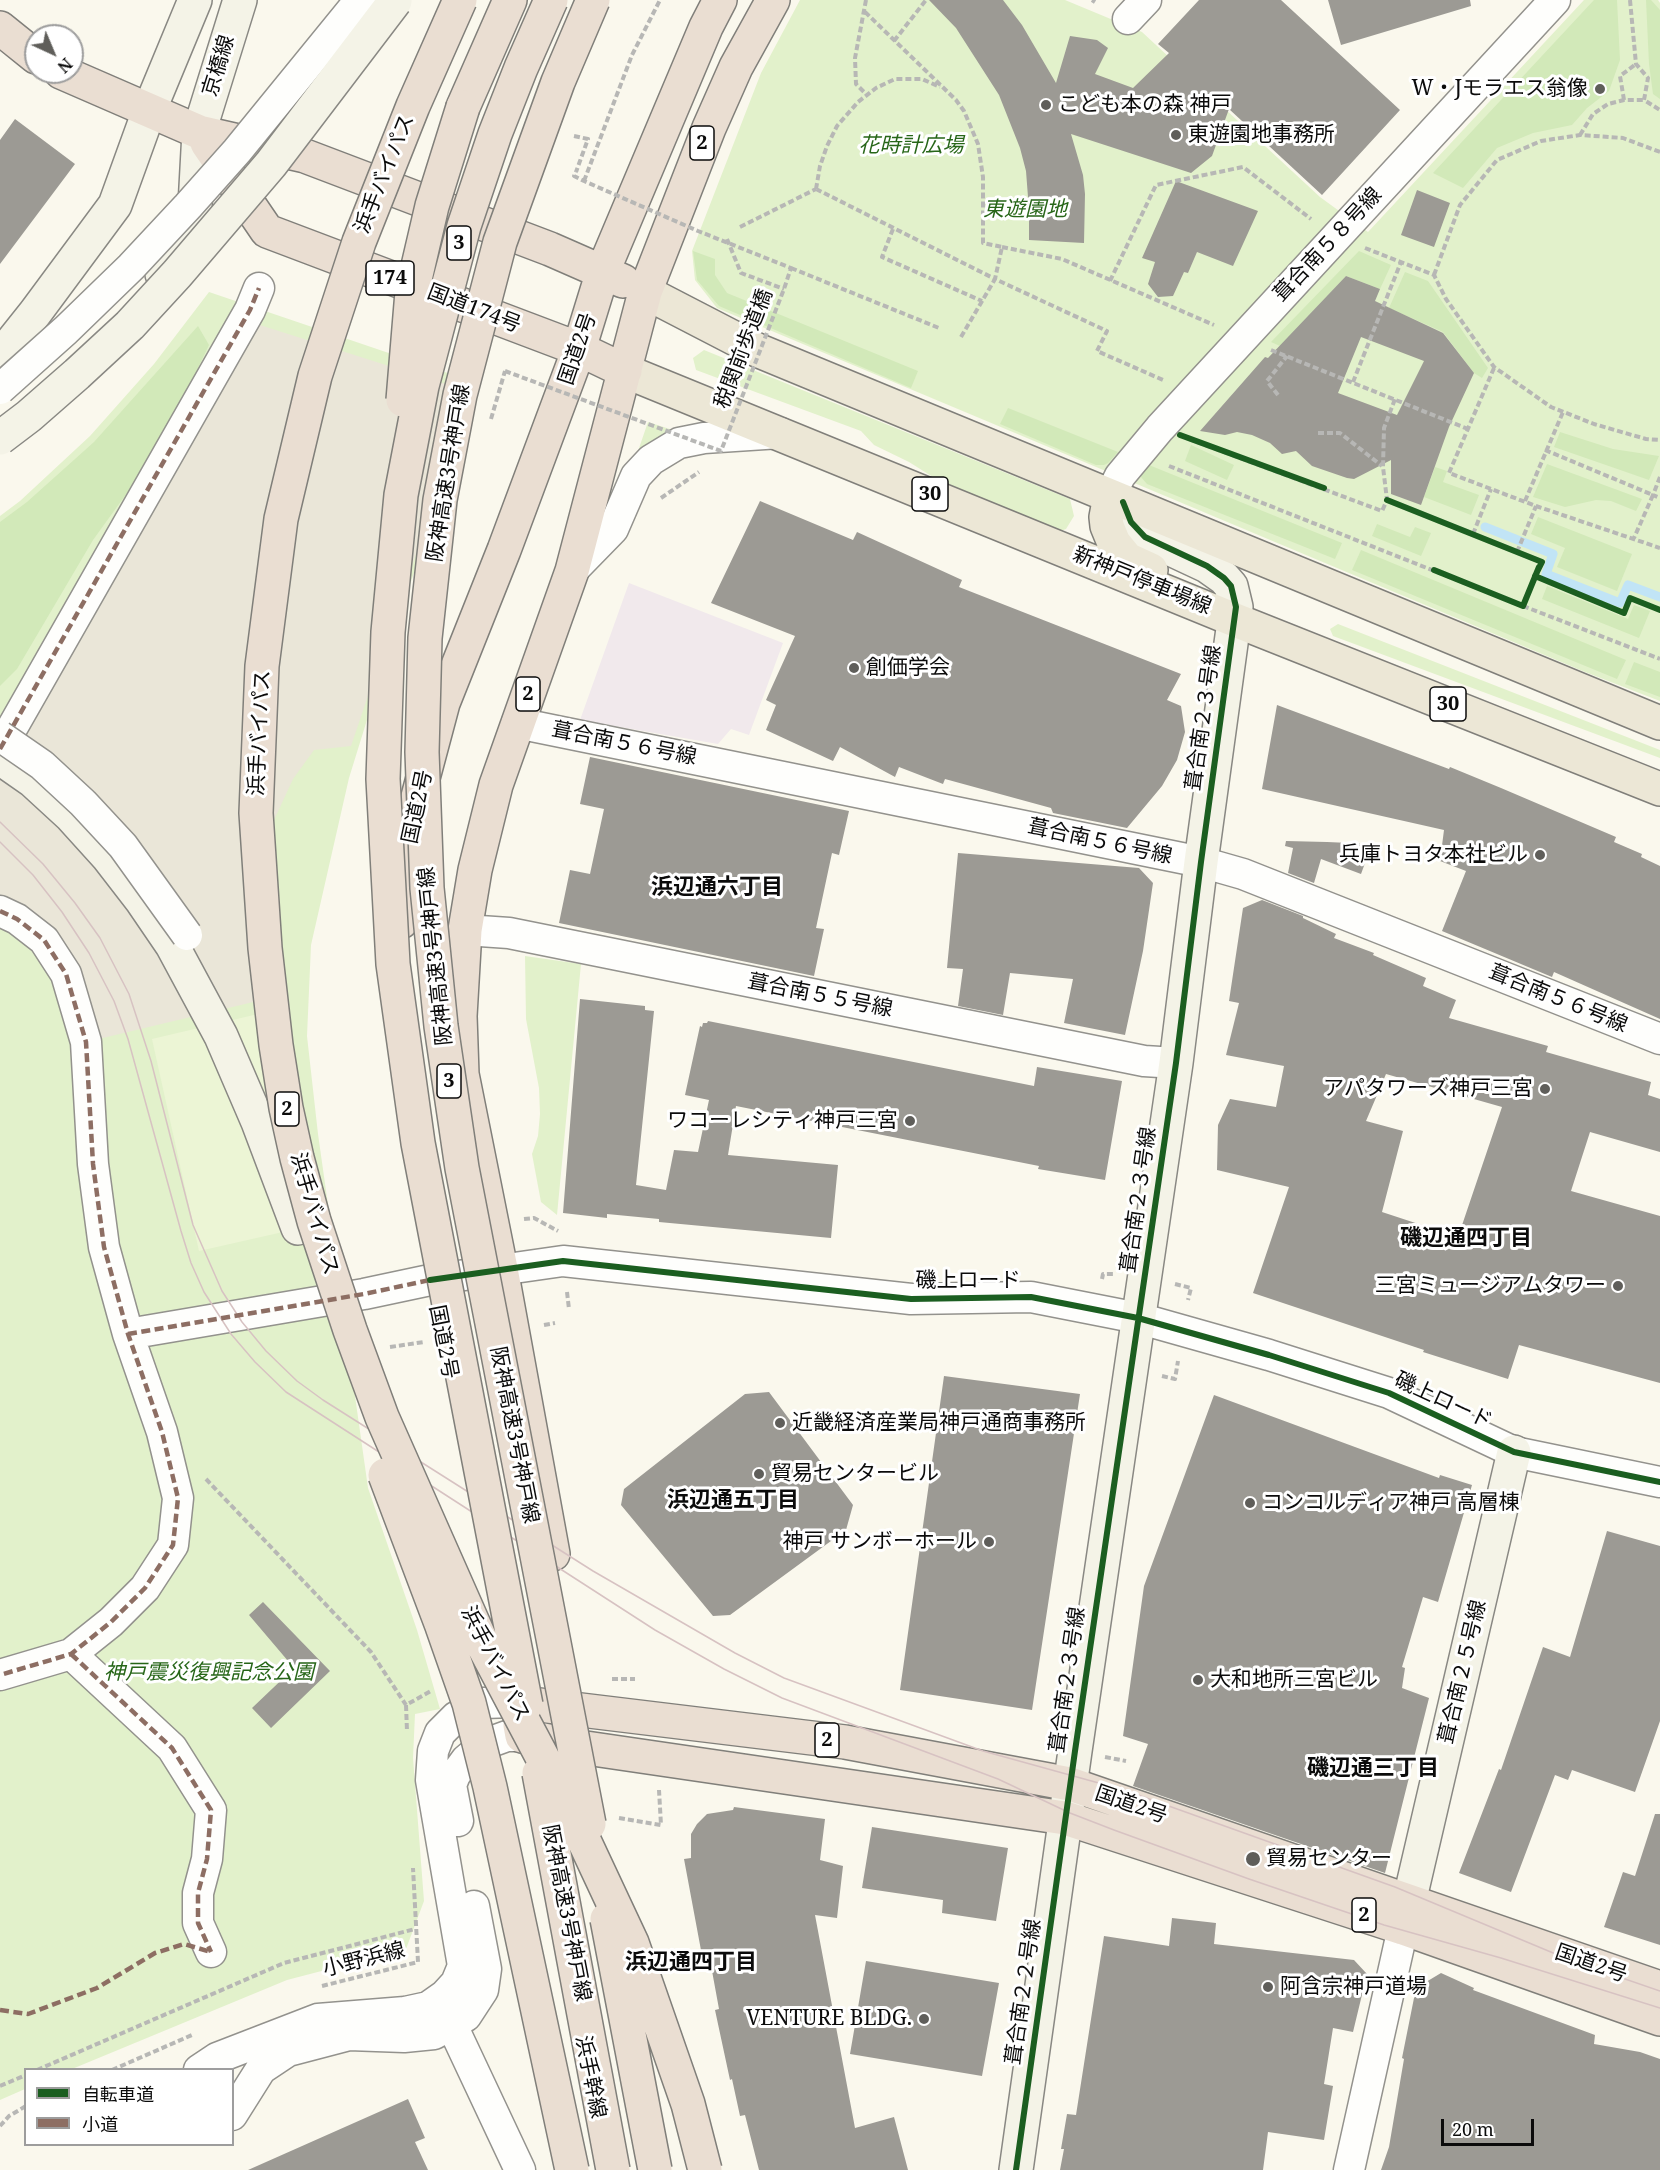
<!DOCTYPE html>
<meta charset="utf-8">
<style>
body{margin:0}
#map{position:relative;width:1660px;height:2170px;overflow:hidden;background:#faf8ed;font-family:"Noto Serif","Noto Sans JP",serif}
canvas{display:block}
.legend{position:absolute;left:24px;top:2068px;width:210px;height:78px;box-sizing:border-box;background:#fff;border:2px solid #9d9d9d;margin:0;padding:8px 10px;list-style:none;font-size:18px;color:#0b0b0b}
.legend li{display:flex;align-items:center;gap:12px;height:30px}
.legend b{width:30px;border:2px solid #9d9d9d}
.north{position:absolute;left:24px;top:24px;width:60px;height:60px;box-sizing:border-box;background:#fff;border:2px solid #9d9d9d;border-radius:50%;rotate:136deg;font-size:16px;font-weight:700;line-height:24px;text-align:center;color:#0b0b0b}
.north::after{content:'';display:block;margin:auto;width:21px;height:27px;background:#5f5e5a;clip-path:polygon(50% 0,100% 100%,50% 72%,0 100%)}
.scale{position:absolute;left:1441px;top:2119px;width:93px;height:27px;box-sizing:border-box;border:3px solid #0b0b0b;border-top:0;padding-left:8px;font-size:18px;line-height:21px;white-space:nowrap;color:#0b0b0b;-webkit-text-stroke:4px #fff;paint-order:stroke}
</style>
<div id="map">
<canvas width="1660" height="2170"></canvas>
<ul class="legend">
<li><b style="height:8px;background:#1b5e20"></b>自転車道</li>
<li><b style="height:8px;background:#8d6e63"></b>小道</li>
</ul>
<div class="north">N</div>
<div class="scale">20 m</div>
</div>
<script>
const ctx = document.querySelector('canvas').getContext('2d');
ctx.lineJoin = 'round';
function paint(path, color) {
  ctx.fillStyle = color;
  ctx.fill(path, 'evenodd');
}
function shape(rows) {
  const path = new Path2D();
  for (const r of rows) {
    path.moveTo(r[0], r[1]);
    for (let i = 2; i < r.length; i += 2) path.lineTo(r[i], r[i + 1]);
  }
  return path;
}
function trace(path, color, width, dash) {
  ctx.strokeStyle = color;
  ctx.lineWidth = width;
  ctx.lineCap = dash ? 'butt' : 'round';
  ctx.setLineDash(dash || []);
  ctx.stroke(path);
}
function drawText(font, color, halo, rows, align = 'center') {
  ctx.font = font + ' "Noto Serif","Noto Sans JP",serif';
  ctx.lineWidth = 6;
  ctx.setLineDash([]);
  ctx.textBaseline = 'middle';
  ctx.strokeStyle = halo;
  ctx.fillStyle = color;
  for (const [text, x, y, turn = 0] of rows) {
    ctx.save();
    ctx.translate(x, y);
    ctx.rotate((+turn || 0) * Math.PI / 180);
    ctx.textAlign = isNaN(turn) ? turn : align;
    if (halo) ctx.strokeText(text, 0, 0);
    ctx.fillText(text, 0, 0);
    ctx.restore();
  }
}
const industrial = shape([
 [629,583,783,643,749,735,731,729,718,744,580,720]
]);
const green = shape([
 [800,0,1065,0,1142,32,1320,197,1368,232,1584,0,1658,0,1660,3,1660,701,1585,672,717,308,695,280,692,251,761,73],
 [209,292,480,384,401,610,349,778,311,945,307,1036,318,1134,368,1488,417,1630,440,1709,415,1714,413,1758,424,1901,406,1949,287,1980,72,2069,26,2070,25,2089,0,2100,0,516,20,501,90,436,154,364],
 [704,350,1070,499,1074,516,1066,529,1049,535,960,494,909,462,874,445,861,431,696,370,693,358],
 [648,422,676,431,641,456,638,451],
 [1338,624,1660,750,1660,758,1333,636,1330,629],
 [525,956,581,964,557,1215,541,1202,532,1154,538,1136,540,1114,539,1088,526,1019]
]);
const forest = shape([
 [1594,0,1617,0,1620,60,1609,91,1587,108,1572,125,1533,133,1497,148,1463,188,1433,173],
 [1646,0,1651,0,1660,10,1660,99,1653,94,1649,64],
 [693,251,715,259,715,275,727,293,918,371,911,388,719,306,697,280],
 [1359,251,1391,265,1380,289,1346,276,1280,346,1271,342],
 [1405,272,1428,281,1488,368,1482,378,1474,373,1443,332,1389,308],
 [198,326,209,345,187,391,132,486,93,540,17,669,0,686,0,522,27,502,94,442],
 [1008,408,1118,452,1108,463,1104,465,1096,465,1000,424],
 [1560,432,1613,449,1659,456,1649,480,1554,447],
 [1191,445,1234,465,1227,480,1185,461],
 [1139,461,1342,543,1335,559,1147,484,1141,477],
 [1547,464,1642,499,1636,511,1611,501,1596,500,1565,507,1533,497],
 [1435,467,1447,471,1443,482,1479,495,1471,515,1424,497],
 [1538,517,1632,554,1617,591,1557,567,1565,548,1531,534],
 [1377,524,1410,537,1415,527,1431,533,1421,556,1372,536],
 [1361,550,1626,660,1617,679,1352,570],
 [1547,586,1628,619,1634,605,1650,611,1639,638,1542,599],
 [1634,662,1660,672,1660,697,1625,684]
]);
const pitch = shape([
 [258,1014,305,1227,199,1251,152,1039]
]);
const plaza = shape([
 [244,320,471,392,351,746,314,750,293,779,268,833,270,998,86,1042,66,974,0,911,0,717,14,723]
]);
const stream = shape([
 [1485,527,1553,554,1546,574,1620,603,1628,585,1660,597]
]);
const building = shape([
 [929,0,1003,0,1022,25,1056,83,1070,36,1097,40,1108,48,1095,74,1133,88,1169,53,1158,44,1199,0,1281,0,1400,110,1322,195,1229,109,1212,156,1191,173,1071,134,1083,175,1085,194,1084,243,1029,240,1029,210,1026,171,1020,148,999,95,956,28],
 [1328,0,1470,0,1471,6,1341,45],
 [15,119,75,164,0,264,0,140],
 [1176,181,1258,211,1233,266,1197,252,1188,273,1184,272,1173,296,1158,297,1148,284,1155,262,1142,258],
 [1417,190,1450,203,1434,247,1401,235],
 [1346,276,1380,289,1375,301,1443,333,1474,373,1449,427,1421,505,1391,494,1391,460,1354,479,1347,478,1312,466,1296,451,1282,454,1270,443,1252,435,1237,432,1225,435,1200,431,1265,357,1268,358],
 [1361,337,1424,361,1397,415,1338,393],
 [760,501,853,540,857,532,962,580,959,587,1181,674,1167,700,1181,706,1185,732,1177,760,1162,786,1127,828,1053,813,1051,808,945,779,943,784,899,767,895,777,840,747,833,761,766,730,776,705,766,700,795,636,711,603],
 [1277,705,1449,769,1450,767,1501,788,1616,837,1614,842,1642,854,1641,857,1660,866,1660,1019,1554,972,1552,977,1442,931,1466,871,1440,861,1444,830,1262,789],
 [590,757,849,811,839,855,832,853,816,928,824,929,814,976,559,923,570,870,590,874,604,809,580,804],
 [1286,841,1327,842,1372,844,1361,874,1321,859,1314,883,1288,873,1293,848,1285,846],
 [958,853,1139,868,1153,883,1143,951,1125,1035,1064,1023,1073,979,1010,973,1003,1015,958,1006,963,969,947,968],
 [1262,900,1303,916,1303,918,1336,934,1334,938,1374,953,1373,955,1426,978,1423,986,1456,1000,1449,1018,1548,1046,1546,1052,1651,1082,1648,1095,1660,1099,1660,1152,1590,1132,1571,1191,1660,1216,1660,1383,1519,1345,1508,1379,1423,1352,1424,1350,1253,1293,1289,1187,1217,1170,1218,1125,1230,1099,1276,1107,1284,1066,1226,1055,1239,1003,1229,1001,1243,908],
 [1386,1074,1502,1107,1458,1237,1382,1212,1403,1131,1366,1121],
 [580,999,645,1006,645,1010,654,1011,636,1185,666,1190,674,1150,698,1152,709,1100,685,1095,700,1026,702,1027,703,1023,707,1023,708,1021,1034,1086,1037,1067,1122,1081,1105,1180,1038,1169,1039,1166,736,1106,728,1155,838,1165,831,1238,659,1222,659,1219,607,1214,607,1218,563,1213],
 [944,1376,1080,1394,1032,1710,900,1690],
 [769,1392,853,1505,846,1530,730,1615,713,1616,621,1505,624,1489,745,1394],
 [1214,1395,1439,1478,1440,1475,1472,1485,1438,1602,1423,1597,1402,1667,1405,1668,1402,1688,1429,1698,1385,1873,1133,1786,1148,1744,1123,1736,1144,1586],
 [1607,1531,1660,1546,1660,1721,1635,1792,1572,1770,1568,1780,1555,1775,1511,1892,1459,1873,1499,1769,1501,1770,1543,1647,1570,1657],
 [263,1602,330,1671,271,1728,252,1708,294,1668,249,1615],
 [734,1807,825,1819,820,1860,843,1866,837,1918,815,1915,855,2128,894,2117,908,2170,759,2170,745,2115,740,2116,732,2079,730,2080,715,2010,719,2009,710,1960,703,1961,684,1859,691,1858,691,1834,697,1824,707,1814,733,1810],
 [1655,1814,1660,1814,1660,1945,1604,1927,1623,1872,1635,1876],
 [872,1827,1008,1848,996,1921,942,1913,943,1900,862,1888],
 [1172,1918,1216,1923,1214,1944,1354,1960,1367,1974,1353,2032,1333,2028,1324,2084,1333,2086,1324,2140,1268,2132,1263,2170,1060,2170,1064,2149,1061,2149,1067,2114,1076,2115,1104,1936,1169,1946],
 [866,1961,999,1983,982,2076,850,2054],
 [1441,1973,1474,1988,1473,1990,1595,2035,1594,2044,1640,2052,1660,2059,1660,2170,1381,2170,1389,2147,1404,2059,1402,2058,1416,1988],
 [408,2099,425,2138,415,2142,428,2170,248,2170]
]);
const path = shape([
 [866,0,855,58,856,84,867,95],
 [1092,0,1095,2],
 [1630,0,1636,64,1648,78,1644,100,1660,110],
 [894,41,926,0],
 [1624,100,1620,76,1636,64],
 [1580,135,1593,114,1608,104,1624,100,1644,100],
 [574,136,588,139,576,172],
 [584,181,632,55,660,0],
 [816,189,995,279,1002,247,983,243,983,177,978,144,964,111,956,100,863,10],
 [816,189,820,166,827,146,837,126,858,102,876,88,895,79,922,79,940,87],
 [740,227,816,189],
 [893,229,882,257,982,301],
 [727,239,741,273,784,289],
 [1002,247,1062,259,1214,325],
 [1365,248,1434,275,1446,299,1494,367,1551,407,1594,424,1646,439,1660,440],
 [791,268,939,328],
 [1434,275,1460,205,1497,160,1541,141,1580,135,1623,138,1660,152],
 [1110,281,1156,185,1243,167,1311,219],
 [961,337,995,279,1107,331,1097,351,1163,380],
 [1271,350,1468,429],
 [1494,368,1449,473,1536,506,1660,548],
 [1353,382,1401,262],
 [1278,395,1267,381,1287,356],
 [491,419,505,371],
 [1318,433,1340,433,1382,466],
 [1189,439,1382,511,1387,500,1383,467,1384,428,1395,399],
 [1545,450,1653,495,1634,538],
 [1169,466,1523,606,1542,562],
 [1660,477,1653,495,1660,498],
 [661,498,699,472],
 [1387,500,1541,562],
 [1525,501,1563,412],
 [1473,534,1491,489],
 [1517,552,1536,506],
 [1536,574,1535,576,1624,613,1630,598,1660,610],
 [1523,606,1660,659],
 [524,1219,534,1218,558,1231],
 [1102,1279,1103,1274,1115,1274],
 [1175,1284,1191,1288,1188,1300],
 [567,1292,569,1309],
 [544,1325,555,1323],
 [390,1347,424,1342],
 [1162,1376,1175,1379,1178,1361],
 [206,1479,371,1652,406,1705,431,1691],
 [612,1679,635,1679],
 [406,1705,407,1731],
 [1105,1757,1126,1761],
 [619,1818,661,1825,659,1790],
 [322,1986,418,1962,413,1868],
 [37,2070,284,1963,415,1929],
 [112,2070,192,2035],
 [0,2086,26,2075],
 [0,2126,9,2116,26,2106]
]);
const street = shape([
 [1128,19,1146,0],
 [1110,496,1120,476,1160,428,1555,0],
 [572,571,613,529,636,476,651,460,679,443,704,438,780,433],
 [517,723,1201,862,1243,874,1660,1039],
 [0,749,250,310,259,288],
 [0,911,17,919,44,940,66,974,86,1042,93,1164,104,1247,128,1334,162,1432,178,1498,173,1545,145,1588,111,1622,71,1654,0,1675],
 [465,930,509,933,1144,1061,1176,1063],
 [128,1334,364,1294,430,1280,563,1261,911,1299,1031,1297,1138,1318,1269,1355,1389,1393,1514,1452,1660,1482],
 [71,1654,172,1748,211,1810,207,1859,198,1893,198,1923,211,1952],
 [458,1821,451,1785,455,1775,466,1760,485,1744,507,1736,522,1736],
 [451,2005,453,2024,458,2038,520,2170],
 [199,2070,217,2058,318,2019,405,2012,428,2007,445,1995,456,1983,463,1966,431,1780,433,1751,440,1733,456,1717,483,1703,515,1702],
 [232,2115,261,2069,288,2051,349,2035,404,2037,434,2034,466,2016,483,1990,486,1969,474,1906],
 [1349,2170,1403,1928]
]);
const secondary = shape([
 [162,274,172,263,194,224,199,132,240,0],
 [0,357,35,313,115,205,149,111,195,0],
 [0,758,33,781,70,815,108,857,142,901,172,945,221,1036,258,1122,298,1228],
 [1403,1928,1514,1452],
 [1016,2170,1075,1751,1176,1063,1201,862,1236,607,1231,586,1224,578,1207,566,1145,537,1131,522,1123,502]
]);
const primary = shape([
 [645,292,757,350,1660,723],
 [625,371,1235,620,1660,789],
 [1110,496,1106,517,1107,526,1114,543,1127,559,1151,570]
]);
const highway = shape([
 [0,28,36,57],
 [61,72,199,132,305,156,550,249,623,281],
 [463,107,510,0],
 [207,143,267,231,579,349,625,371],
 [401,922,402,895,415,808,443,703,504,550,579,349,603,271,706,27,720,0],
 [553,1554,501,1269,462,1074,460,1016,465,930,475,870,496,785,572,571,645,292,709,128,736,67,773,0],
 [515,1702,845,1742,1070,1784,1660,1988],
 [520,1725,522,1736,586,1748,1065,1818,1403,1928,1660,2019]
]);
const tram = shape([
 [0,822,43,864,75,903,100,938,129,994,151,1061,193,1225,222,1291,242,1322,266,1351,297,1381,323,1400,593,1571,735,1653,784,1678,983,1751,1124,1790,1395,1887,1570,1960,1660,1991],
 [0,842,33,875,62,912,89,953,114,1001,128,1039,181,1231,191,1263,204,1292,231,1334,255,1362,286,1392,655,1630,724,1669,782,1698,998,1779,1070,1813,1114,1830,1249,1879,1384,1925,1501,1958,1660,2008]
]);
const pathBridge = shape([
 [505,371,721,451,784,289,791,268,698,231,584,181,574,176,576,172]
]);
const streetBridge = shape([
 [0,389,66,330,131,267,188,206,237,151,360,0],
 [0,736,42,765,83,803,123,846,187,935]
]);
const secondaryBridge = shape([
 [0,438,29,416,77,374,130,325,177,274,271,164,395,1]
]);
const highwayBridge = shape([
 [460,0,413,106,359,242,315,376,281,519,262,666,256,813,265,948,276,1045,286,1108,297,1158,314,1221,350,1330,382,1417,482,1643,566,1802,632,1943,688,2104,705,2170],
 [403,400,412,292,432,206,463,107],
 [385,1475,442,1626,469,1703,490,1787,572,2170],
 [526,1705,418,1143,393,964,383,779,388,632,401,495,422,386,464,226,495,134,521,68,551,0],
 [539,1773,613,2170],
 [589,1824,462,1168,441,1026,427,888,422,752,425,638,440,500,460,395,500,242,558,82,593,0],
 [607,1919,655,2170]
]);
const quiet = shape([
 [0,749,250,310,259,288],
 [0,911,17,919,44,940,66,974,86,1042,93,1164,104,1247,128,1334,162,1432,178,1498,173,1545,145,1588,111,1622,71,1654,0,1675],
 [128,1334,364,1294,430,1280],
 [71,1654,172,1748,211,1810,207,1859,198,1893,198,1923,211,1952],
 [0,2010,28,2014,97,1988,155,1953,184,1944,211,1952]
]);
const cycleway = shape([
 [1180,435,1324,488],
 [1387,500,1542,562,1535,576,1624,613,1630,598,1660,610],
 [1434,570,1523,606,1539,567],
 [430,1280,563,1261,911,1299,1031,1297,1138,1318,1269,1355,1389,1393,1514,1452,1660,1482],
 [1016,2170,1075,1751,1176,1063,1201,862,1236,607,1231,586,1224,578,1207,566,1145,537,1131,522,1123,502]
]);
const markers = [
 [1600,89,6,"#5f5e5a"],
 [1046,105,6,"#5f5e5a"],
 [1176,135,6,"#5f5e5a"],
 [854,668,6,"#5f5e5a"],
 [1540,855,6,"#5f5e5a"],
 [1545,1089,6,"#5f5e5a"],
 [910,1121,6,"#5f5e5a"],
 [1618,1286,6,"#5f5e5a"],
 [780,1423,6,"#5f5e5a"],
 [759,1474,6,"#5f5e5a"],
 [1250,1503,6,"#5f5e5a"],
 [989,1542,6,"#5f5e5a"],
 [1198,1680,6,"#5f5e5a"],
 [1253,1859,8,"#5f5e5a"],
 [1268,1987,6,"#5f5e5a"],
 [924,2019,6,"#5f5e5a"]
];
const shields = [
 [702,143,24],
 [459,243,24],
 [390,278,48],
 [930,494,36],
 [528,694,24],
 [1448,704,36],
 [449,1081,24],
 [287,1109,24],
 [827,1740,24],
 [1364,1915,24]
];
const shieldNames = [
 ["2",702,143],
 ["3",459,243],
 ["174",390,278],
 ["30",930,494],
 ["2",528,694],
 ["30",1448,704],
 ["3",449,1081],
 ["2",287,1109],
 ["2",827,1740],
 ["2",1364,1915]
];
const streetNames = [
 ["京橋線",219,66,-73],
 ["浜手バイパス",385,174,-68],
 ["葺合南５８号線",1328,245,-47],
 ["国道174号",474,309,21],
 ["国道2号",578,349,-71],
 ["税関前歩道橋",744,349,-69],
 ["阪神高速3号神戸線",449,473,-81],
 ["新神戸停車場線",1142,581,22],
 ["葺合南２３号線",1204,718,-82],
 ["浜手バイパス",260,733,-87],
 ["葺合南５６号線",624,744,11],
 ["国道2号",418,807,-78],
 ["葺合南５６号線",1100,842,12],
 ["阪神高速3号神戸線",436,956,-96],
 ["葺合南５５号線",820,996,11],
 ["葺合南５６号線",1558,999,22],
 ["葺合南２３号線",1139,1200,-82],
 ["浜手バイパス",314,1214,74],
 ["磯上ロード",968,1281],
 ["国道2号",443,1342,79],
 ["磯上ロード",1443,1401,25],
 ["阪神高速3号神戸線",514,1435,79],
 ["浜手バイパス",495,1664,63],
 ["葺合南２５号線",1463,1672,-77],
 ["葺合南２３号線",1068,1680,-82],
 ["国道2号",1131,1805,19],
 ["阪神高速3号神戸線",566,1913,79],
 ["小野浜線",364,1960,-14],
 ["国道2号",1591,1964,19],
 ["葺合南２２号線",1024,1992,-82],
 ["浜手幹線",590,2077,79]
];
const poiNames = [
 ["W・Jモラエス翁像",1588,89,"right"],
 ["こども本の森 神戸",1058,105],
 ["東遊園地事務所",1188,135],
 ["創価学会",866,668],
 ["兵庫トヨタ本社ビル",1528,855,"right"],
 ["アパタワーズ神戸三宮",1533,1089,"right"],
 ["ワコーレシティ神戸三宮",898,1121,"right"],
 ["三宮ミュージアムタワー",1606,1286,"right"],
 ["近畿経済産業局神戸通商事務所",792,1423],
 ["貿易センタービル",771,1474],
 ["コンコルディア神戸 高層棟",1262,1503],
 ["神戸 サンボーホール",977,1542,"right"],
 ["大和地所三宮ビル",1210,1680],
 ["貿易センター",1266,1859],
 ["阿含宗神戸道場",1280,1987],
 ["VENTURE BLDG.",912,2019,"right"]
];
const parkNames = [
 ["花時計広場",911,146],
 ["東遊園地",1025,210],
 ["神戸震災復興記念公園",209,1673]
];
const neighbourhoodNames = [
 ["浜辺通六丁目",717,888],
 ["磯辺通四丁目",1466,1239],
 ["浜辺通五丁目",733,1501],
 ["磯辺通三丁目",1373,1769],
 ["浜辺通四丁目",691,1963]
];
paint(industrial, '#f1e9ec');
paint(green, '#e2f1cb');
paint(forest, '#d2e9b9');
paint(pitch, '#ecf5d5');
paint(plaza, '#eae6d8');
trace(stream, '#c1e4f6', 9);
paint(building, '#9c9a94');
trace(street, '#93928d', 33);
trace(secondary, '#898883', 36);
trace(primary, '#807f7a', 36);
trace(highway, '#807f7a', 36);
trace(path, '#b7b7b5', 4, [6, 3]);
trace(street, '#fefefc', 30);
trace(secondary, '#f4f3e7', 33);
trace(primary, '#ece7d6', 33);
trace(highway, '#eaded2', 33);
trace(tram, '#d7c2c2', 1.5);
trace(streetBridge, '#93928d', 33, []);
trace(secondaryBridge, '#898883', 36, []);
trace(highwayBridge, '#807f7a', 36, []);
trace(pathBridge, '#b7b7b5', 4, [6, 3]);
trace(streetBridge, '#fefefc', 30);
trace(secondaryBridge, '#f4f3e7', 33);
trace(highwayBridge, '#eaded2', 33);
trace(quiet, '#8d6e63', 4.5, [9, 4.5]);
trace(cycleway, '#1b5e20', 6);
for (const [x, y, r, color] of markers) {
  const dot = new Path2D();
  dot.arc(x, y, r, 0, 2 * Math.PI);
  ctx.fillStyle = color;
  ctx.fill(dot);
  trace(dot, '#fff', 2);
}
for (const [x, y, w] of shields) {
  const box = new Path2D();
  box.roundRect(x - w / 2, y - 17, w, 34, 4.5);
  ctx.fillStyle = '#fff';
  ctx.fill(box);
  trace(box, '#0b0b0b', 1.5);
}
drawText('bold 20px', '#0b0b0b', null, shieldNames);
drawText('21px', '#0b0b0b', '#fff', streetNames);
drawText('21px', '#0b0b0b', '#fff', poiNames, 'left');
drawText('italic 21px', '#276618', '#fff', parkNames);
drawText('bold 22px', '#0b0b0b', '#fff', neighbourhoodNames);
</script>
